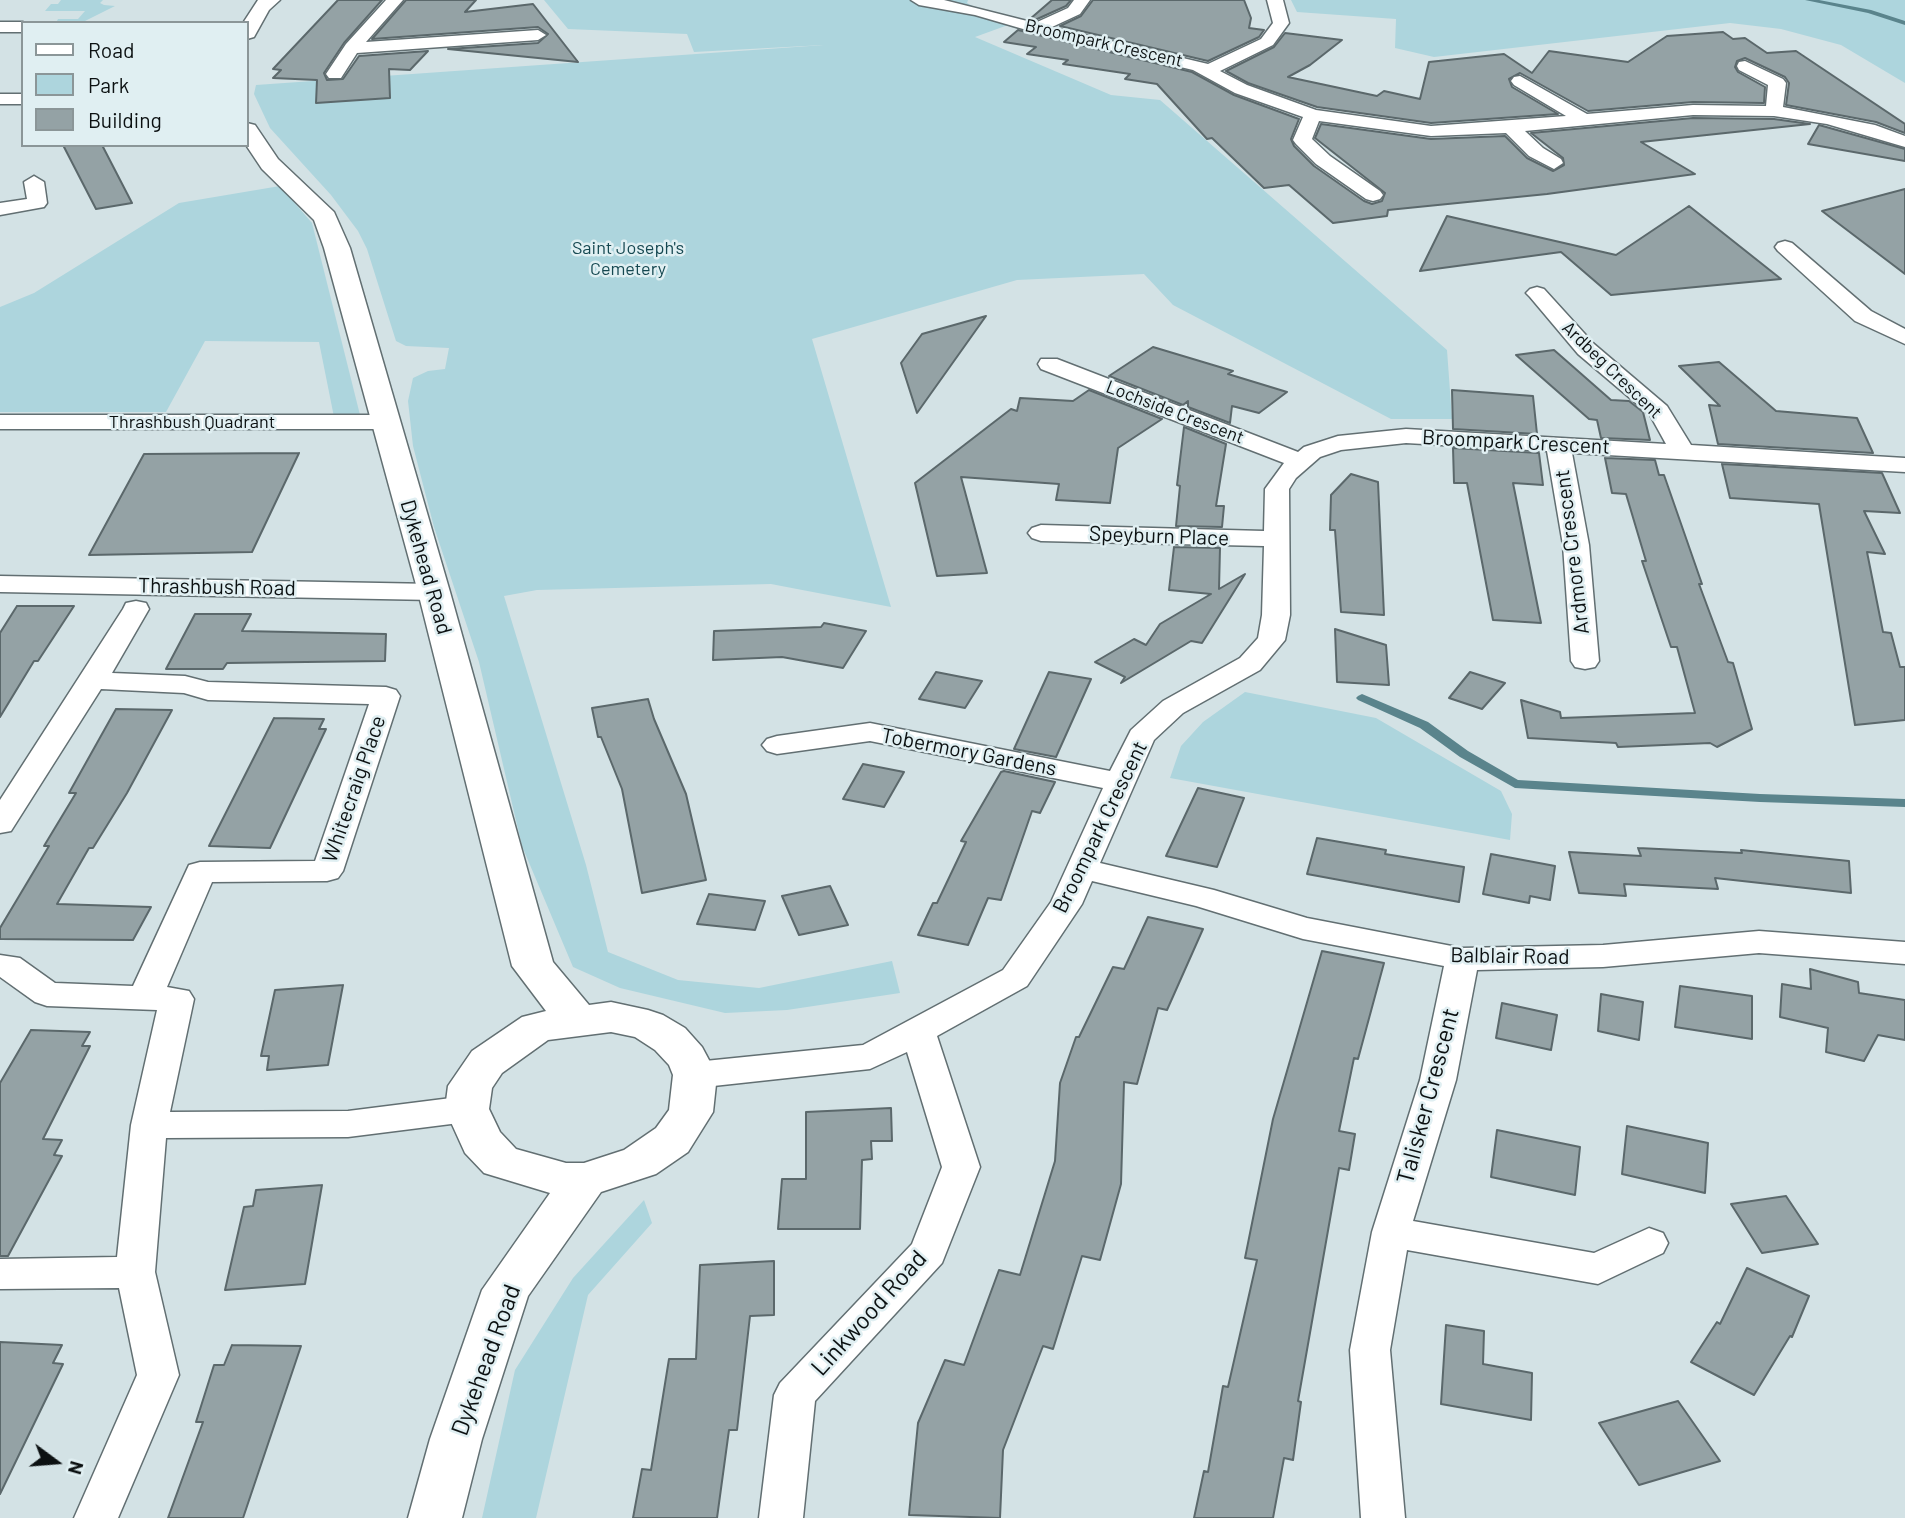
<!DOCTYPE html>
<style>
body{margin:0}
#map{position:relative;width:1905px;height:1518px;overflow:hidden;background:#d3e2e5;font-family:Barlow,sans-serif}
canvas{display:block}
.legend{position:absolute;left:21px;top:21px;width:228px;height:126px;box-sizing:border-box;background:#e0eff2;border:2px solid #8b9698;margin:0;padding:9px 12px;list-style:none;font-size:21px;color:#0c1112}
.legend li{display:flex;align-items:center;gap:14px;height:35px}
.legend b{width:35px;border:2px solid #8b9698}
.north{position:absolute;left:21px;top:1427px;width:70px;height:70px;-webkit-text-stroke:5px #e0eff2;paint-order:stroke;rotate:106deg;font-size:19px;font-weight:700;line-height:28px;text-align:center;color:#0c1112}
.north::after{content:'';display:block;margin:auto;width:24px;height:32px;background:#0c1112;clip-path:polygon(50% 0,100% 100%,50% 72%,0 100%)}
</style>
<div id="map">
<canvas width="1905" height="1518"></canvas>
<ul class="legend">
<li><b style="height:9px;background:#fff"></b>Road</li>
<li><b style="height:19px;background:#add5dd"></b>Park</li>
<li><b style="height:19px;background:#94a2a5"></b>Building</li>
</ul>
<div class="north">N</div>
</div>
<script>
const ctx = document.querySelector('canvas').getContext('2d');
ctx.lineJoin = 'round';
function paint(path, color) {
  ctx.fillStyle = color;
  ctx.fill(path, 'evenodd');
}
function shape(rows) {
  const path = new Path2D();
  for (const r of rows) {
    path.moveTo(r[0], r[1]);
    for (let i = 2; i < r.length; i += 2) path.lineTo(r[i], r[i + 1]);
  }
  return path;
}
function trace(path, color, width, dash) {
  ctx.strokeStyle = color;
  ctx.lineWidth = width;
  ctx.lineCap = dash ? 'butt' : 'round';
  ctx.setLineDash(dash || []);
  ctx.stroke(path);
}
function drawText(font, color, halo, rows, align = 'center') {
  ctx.font = font + ' Barlow,sans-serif';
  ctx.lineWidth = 5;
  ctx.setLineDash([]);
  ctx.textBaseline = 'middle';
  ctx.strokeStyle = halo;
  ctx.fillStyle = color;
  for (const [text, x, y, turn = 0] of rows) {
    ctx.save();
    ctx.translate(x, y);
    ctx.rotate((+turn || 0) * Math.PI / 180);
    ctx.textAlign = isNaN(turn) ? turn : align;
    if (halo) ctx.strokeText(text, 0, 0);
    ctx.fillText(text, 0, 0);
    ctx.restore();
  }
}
const green = shape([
 [61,0,103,0,100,3,104,5,115,6,81,23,56,23,58,19,78,19,85,11,45,11,51,4,58,4],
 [544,0,968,0,967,3,1008,25,975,37,1111,95,1160,100,1447,350,1452,419,1391,419,1173,305,1144,274,1017,280,812,339,891,607,771,584,537,590,504,596,586,865,608,952,678,980,759,988,892,961,900,993,787,1010,725,1013,620,988,573,967,522,846,479,662,434,527,413,446,408,401,413,378,428,371,445,369,449,348,406,346,396,341,367,249,358,231,331,195,270,128,254,94,256,85,824,45,694,52,687,34,568,29],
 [1291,0,1905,0,1905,83,1841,45,1781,29,1730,23,1434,57,1395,48,1396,19,1297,12],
 [280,186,312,223,360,415,334,417,319,342,205,341,166,412,0,412,0,307,34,293,179,203],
 [1245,692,1376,718,1501,791,1512,814,1510,840,1170,778,1181,746,1203,722],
 [644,1200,652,1223,588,1295,536,1518,482,1518,515,1370,573,1278]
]);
const stream = shape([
 [1805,0,1819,0,1871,10,1905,21,1905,25,1868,13,1805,0],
 [1362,694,1428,722,1468,751,1518,780,1760,794,1905,799,1905,807,1760,802,1515,788,1460,757,1420,728,1358,700,1356,698,1358,696,1362,694]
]);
const building = shape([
 [338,0,382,0,344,43,324,73,327,80,343,79,359,56,428,51,410,70,389,69,390,98,316,103,317,80,273,78,281,70,273,69,338,0],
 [406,0,476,0,465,12,533,4,578,62,448,49,538,43,548,34,538,27,372,39,406,0],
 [1052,0,1071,0,1066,6,1035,20,1030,19,1052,0],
 [1093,0,1244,0,1251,18,1249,28,1264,30,1259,37,1208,61,1060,26,1081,16,1093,0],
 [1018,30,1192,72,1234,95,1299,119,1291,139,1294,146,1314,166,1364,201,1372,204,1382,201,1385,193,1315,138,1321,124,1431,139,1505,136,1527,158,1553,171,1564,165,1563,158,1531,133,1693,118,1774,119,1810,124,1641,142,1695,174,1547,194,1388,210,1387,216,1333,223,1289,185,1264,188,1212,138,1207,139,1157,84,1125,79,1130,74,1063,64,1068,60,1027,54,1036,47,1004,42,1018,30],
 [1723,32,1733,39,1745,38,1767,53,1796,51,1905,124,1905,133,1876,122,1786,105,1789,83,1785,77,1745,58,1737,61,1735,67,1738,72,1765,87,1764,103,1693,102,1588,111,1520,73,1509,79,1512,87,1558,114,1431,123,1317,107,1248,83,1226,71,1274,47,1285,33,1342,40,1310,65,1288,77,1377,96,1384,91,1420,99,1429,62,1504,54,1532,73,1549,51,1628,62,1667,36,1723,32],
 [1819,125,1905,149,1905,161,1808,144,1819,125],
 [63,145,102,145,132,203,96,209,63,145],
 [1905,189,1905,274,1822,211,1905,189],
 [1689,206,1781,279,1611,295,1561,252,1420,271,1447,216,1616,255,1689,206],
 [986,316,917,413,901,363,922,334,986,316],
 [1153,347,1233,371,1228,374,1287,392,1259,413,1232,406,1230,423,1188,407,1188,401,1183,405,1109,376,1153,347],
 [1554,350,1611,400,1629,401,1643,412,1650,440,1601,438,1597,420,1589,419,1516,355,1554,350],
 [1719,362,1776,411,1857,418,1873,453,1718,444,1709,405,1720,406,1679,366,1719,362],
 [1089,390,1162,419,1118,448,1110,503,1056,500,1059,484,961,477,987,573,937,576,915,483,1011,409,1017,411,1020,398,1073,401,1089,390],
 [1452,390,1533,396,1537,434,1453,429,1452,390],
 [1184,427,1226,444,1216,506,1224,506,1222,527,1176,526,1180,486,1177,485,1184,427],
 [1453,448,1539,453,1543,485,1513,483,1541,623,1493,620,1467,483,1454,483,1453,448],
 [299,453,252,552,89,555,144,454,299,453],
 [1605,458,1655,460,1659,475,1664,475,1702,584,1699,584,1728,662,1733,663,1752,729,1717,747,1710,743,1618,747,1616,743,1528,738,1521,700,1560,712,1561,718,1695,713,1677,647,1671,647,1642,561,1646,561,1626,494,1612,493,1605,458],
 [1722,464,1882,473,1900,513,1864,511,1885,554,1867,552,1883,632,1891,633,1900,667,1905,667,1905,720,1855,725,1819,504,1730,498,1722,464],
 [1351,474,1378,482,1384,615,1341,612,1335,530,1330,530,1331,495,1351,474],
 [1174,547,1220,548,1219,589,1245,574,1202,643,1191,641,1121,683,1125,677,1095,662,1134,639,1146,645,1160,624,1211,594,1169,590,1174,547],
 [17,606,74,606,38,661,34,661,0,717,0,633,17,606],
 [195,614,251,614,242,631,386,634,385,661,227,663,223,669,166,669,195,614],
 [824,623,866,631,843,668,782,657,713,660,714,631,821,627,824,623],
 [1335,629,1386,645,1389,685,1337,682,1335,629],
 [936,672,982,681,965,708,919,699,936,672],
 [1049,672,1091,679,1056,757,1014,749,1049,672],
 [1470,672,1505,683,1482,709,1449,698,1470,672],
 [648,699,654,719,686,794,706,880,642,893,622,789,601,737,598,737,592,708,648,699],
 [116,709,172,710,127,793,93,848,89,848,57,904,151,907,133,940,0,939,0,928,49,846,44,846,76,793,69,793,116,709],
 [274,718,324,719,319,729,326,729,270,848,209,846,274,718],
 [863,764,904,772,884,807,843,799,863,764],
 [1004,771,1055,782,1040,813,1032,811,1001,900,988,898,968,945,918,935,933,903,937,903,966,842,961,841,1001,772,1004,771],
 [1198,788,1244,798,1217,867,1166,856,1198,788],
 [1317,838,1386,850,1385,854,1464,867,1459,902,1307,874,1317,838],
 [1638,848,1742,853,1741,850,1849,861,1851,893,1715,878,1718,889,1624,884,1626,896,1579,893,1569,852,1641,856,1638,848],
 [1491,854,1555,866,1550,900,1530,896,1529,903,1483,894,1491,854],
 [830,886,848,925,799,935,782,896,830,886],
 [709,894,765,901,755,930,697,924,709,894],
 [1148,917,1203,929,1167,1010,1158,1008,1137,1084,1124,1082,1121,1184,1100,1260,1082,1256,1053,1349,1043,1346,1003,1450,1000,1518,909,1515,918,1423,945,1360,964,1365,999,1270,1020,1275,1055,1161,1060,1083,1076,1037,1079,1037,1113,967,1124,969,1148,917],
 [1322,951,1384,963,1358,1059,1354,1058,1339,1131,1355,1134,1349,1170,1339,1168,1298,1401,1301,1402,1293,1460,1284,1458,1273,1518,1194,1518,1204,1471,1208,1472,1223,1386,1228,1387,1257,1260,1245,1258,1273,1119,1322,951],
 [1810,969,1858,982,1859,993,1905,1000,1905,1040,1878,1035,1864,1061,1826,1052,1828,1028,1780,1017,1782,984,1811,989,1810,969],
 [343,985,328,1065,267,1070,269,1056,261,1056,275,990,343,985],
 [1680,986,1752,996,1752,1039,1675,1027,1680,986],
 [1601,994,1643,1002,1639,1040,1598,1031,1601,994],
 [1502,1003,1557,1015,1551,1050,1496,1038,1502,1003],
 [31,1030,90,1032,82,1046,90,1046,43,1139,62,1140,54,1155,62,1156,8,1256,0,1256,0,1083,31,1030],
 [891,1108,892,1141,871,1141,872,1159,862,1160,860,1229,778,1229,782,1179,806,1179,806,1112,891,1108],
 [1627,1126,1708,1143,1705,1193,1622,1174,1627,1126],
 [1497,1130,1580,1147,1575,1195,1491,1177,1497,1130],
 [322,1185,305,1284,225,1290,244,1207,253,1206,256,1190,322,1185],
 [1786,1196,1818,1244,1762,1253,1731,1204,1786,1196],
 [774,1261,774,1315,750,1316,737,1430,729,1430,717,1518,633,1518,642,1469,651,1470,669,1359,696,1359,700,1265,774,1261],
 [1747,1268,1809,1296,1792,1337,1790,1336,1754,1395,1691,1362,1717,1322,1720,1324,1747,1268],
 [1446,1325,1484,1331,1483,1364,1532,1373,1531,1420,1441,1404,1446,1325],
 [0,1342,62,1345,53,1363,63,1364,0,1494,0,1342],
 [232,1345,301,1346,243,1518,168,1518,203,1422,196,1422,214,1365,224,1365,232,1345],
 [1678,1401,1720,1461,1639,1485,1599,1423,1678,1401]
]);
const minor = shape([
 [386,0,403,0,366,42,538,30,546,35,538,40,357,53,341,78,329,78,326,74,346,44,386,0],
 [911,0,944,0,1035,23,1068,8,1074,0,1090,0,1080,14,1052,27,1208,64,1261,39,1273,23,1267,0,1283,0,1289,23,1273,45,1220,71,1247,85,1316,110,1431,126,1566,116,1514,85,1511,81,1514,77,1520,76,1587,114,1693,105,1766,106,1768,85,1739,70,1737,66,1739,62,1745,61,1783,79,1786,83,1783,107,1875,125,1905,136,1905,147,1827,124,1774,116,1693,115,1525,131,1543,148,1561,159,1563,163,1554,169,1529,156,1506,133,1431,136,1319,121,1312,139,1330,156,1380,191,1383,195,1380,199,1373,201,1366,199,1316,164,1296,144,1293,140,1303,117,1235,93,1193,70,1030,31,975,15,919,5,911,0],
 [0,22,23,22,25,23,23,23,23,32,0,32,0,22],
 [0,94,23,94,23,104,0,104,0,94],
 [34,176,44,182,47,203,44,207,0,215,0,203,27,199,24,182,34,176],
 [1785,241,1792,243,1871,311,1905,329,1905,344,1855,321,1778,251,1775,247,1778,243,1785,241],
 [1537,287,1544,289,1594,344,1667,406,1691,445,1905,458,1905,472,1572,453,1589,545,1599,661,1595,667,1585,669,1575,667,1571,661,1563,545,1547,451,1406,443,1341,450,1320,457,1296,478,1289,489,1290,615,1285,640,1260,670,1183,713,1154,740,1100,863,1214,890,1307,918,1462,948,1603,945,1759,931,1905,942,1905,964,1759,953,1603,967,1477,970,1456,1080,1413,1221,1594,1253,1649,1228,1663,1233,1668,1243,1663,1253,1598,1284,1407,1250,1390,1350,1405,1518,1361,1518,1350,1350,1372,1232,1420,1080,1444,966,1303,939,1196,906,1092,881,1082,904,1027,986,937,1036,980,1167,942,1263,815,1401,803,1518,759,1518,774,1395,780,1383,912,1244,942,1167,907,1052,870,1069,695,1088,682,1084,677,1075,682,1066,695,1062,863,1045,1003,970,1051,902,1103,788,870,741,777,754,767,751,762,745,767,739,777,736,870,723,1110,771,1131,730,1163,701,1240,658,1258,638,1262,615,1264,546,1041,541,1032,538,1028,533,1032,528,1041,525,1264,531,1265,489,1284,463,1041,369,1038,364,1041,359,1057,359,1298,452,1304,447,1338,436,1406,429,1666,444,1650,415,1578,354,1530,297,1526,293,1530,289,1537,287],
 [0,415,384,415,392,417,396,422,392,427,384,429,0,429,0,415],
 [0,576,434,584,443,586,447,592,443,598,434,600,0,592,0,576],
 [136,601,146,603,149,609,112,673,185,676,208,682,386,687,396,690,400,696,343,871,338,878,327,881,212,882,167,987,189,991,194,999,170,1112,348,1111,467,1096,480,1100,485,1109,480,1118,467,1122,348,1137,166,1138,155,1272,179,1375,118,1518,74,1518,137,1375,119,1288,0,1289,0,1259,117,1257,131,1125,157,1010,47,1006,35,1002,0,977,0,955,20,958,55,983,133,986,189,865,200,862,315,861,369,704,208,700,184,693,101,689,11,831,0,833,0,800,123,609,126,603,136,601]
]);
const tertiary = shape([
 [258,0,280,0,269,10,254,37,247,39,247,23,243,23,258,0],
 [247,123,255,125,278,159,334,212,350,248,450,592,553,962,589,1005,611,1002,648,1010,663,1015,685,1028,702,1047,717,1075,713,1112,688,1152,656,1174,601,1192,528,1296,482,1439,462,1518,408,1518,430,1439,482,1290,550,1193,484,1173,465,1153,445,1109,448,1086,472,1051,522,1017,546,1011,512,966,418,592,324,248,314,220,262,169,246,145,247,123],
 [611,1032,635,1037,655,1050,669,1065,673,1075,669,1110,656,1128,624,1150,584,1163,566,1163,516,1149,500,1132,489,1109,492,1088,502,1073,548,1040,611,1032]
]);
const farStreetnames = [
 ["Broompark Crescent",1104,43,13],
 ["Ardbeg Crescent",1612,370,44],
 ["Lochside Crescent",1175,412,21],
 ["Thrashbush Quadrant",192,422]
];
const farParknames = [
 ["Saint Joseph's",628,248],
 ["Cemetery",628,269]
];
const streetNames = [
 ["Broompark Crescent",1516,442,3],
 ["Speyburn Place",1159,536,2],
 ["Ardmore Crescent",1572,552,-97],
 ["Dykehead Road",426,567,74],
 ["Thrashbush Road",217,587,1],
 ["Tobermory Gardens",969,752,11],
 ["Whitecraig Place",354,789,-71],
 ["Broompark Crescent",1100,827,-64],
 ["Balblair Road",1510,956,1]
];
const nearStreetnames = [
 ["Talisker Crescent",1428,1096,-75],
 ["Linkwood Road",869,1313,-48],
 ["Dykehead Road",486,1360,-70]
];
paint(green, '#add5dd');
paint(stream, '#5a848c');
paint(building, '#94a2a5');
trace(building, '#5b686b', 2);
trace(minor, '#626f72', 3);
trace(tertiary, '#626f72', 3);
paint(minor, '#fff');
paint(tertiary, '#fff');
drawText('18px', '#0c1112', '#e0eff2', farStreetnames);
drawText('18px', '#154851', '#e0eff2', farParknames);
drawText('21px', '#0c1112', '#e0eff2', streetNames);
drawText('24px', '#0c1112', '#e0eff2', nearStreetnames);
</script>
